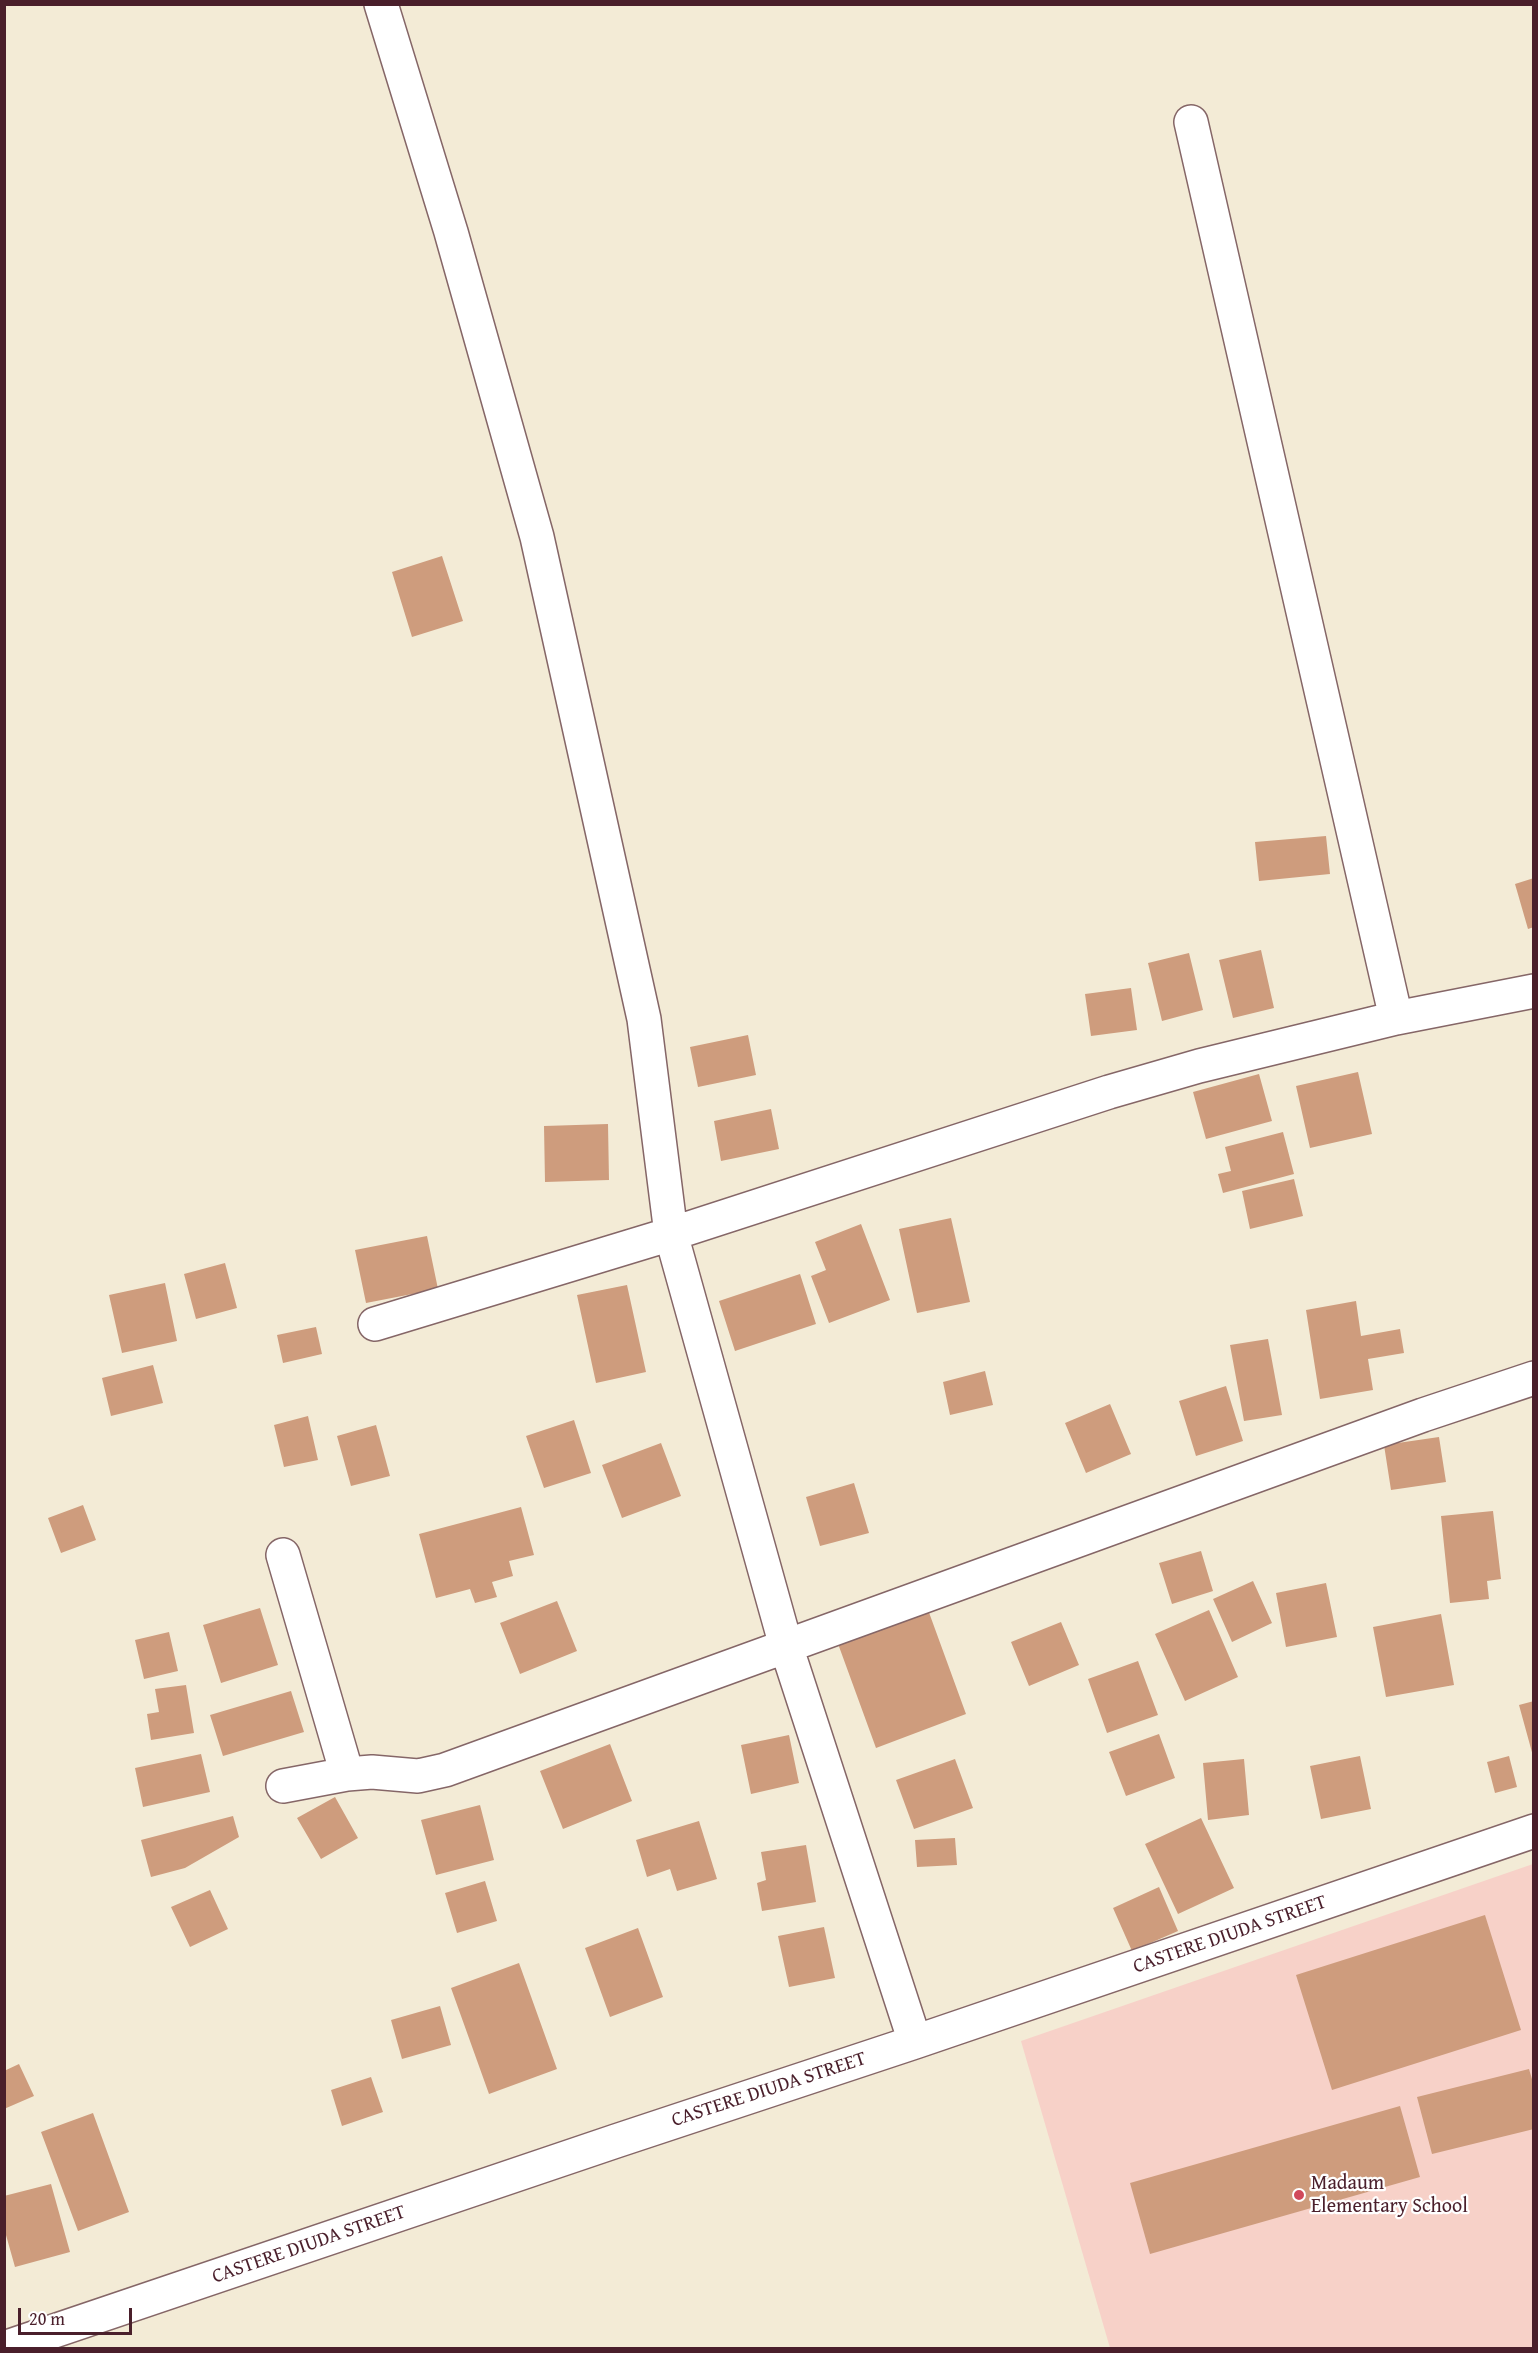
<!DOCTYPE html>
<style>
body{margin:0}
#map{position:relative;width:1538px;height:2353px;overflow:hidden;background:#f3ebd6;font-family:"Gentium Book Plus",serif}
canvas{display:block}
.frame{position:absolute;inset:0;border:6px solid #4a1f2b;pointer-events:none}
.scale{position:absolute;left:18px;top:2308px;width:114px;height:27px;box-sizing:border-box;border:3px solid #4a1f2b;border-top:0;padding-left:8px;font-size:18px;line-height:21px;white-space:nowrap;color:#4a1f2b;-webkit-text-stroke:4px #fff;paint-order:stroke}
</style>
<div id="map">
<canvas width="1538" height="2353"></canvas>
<div class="frame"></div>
<div class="scale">20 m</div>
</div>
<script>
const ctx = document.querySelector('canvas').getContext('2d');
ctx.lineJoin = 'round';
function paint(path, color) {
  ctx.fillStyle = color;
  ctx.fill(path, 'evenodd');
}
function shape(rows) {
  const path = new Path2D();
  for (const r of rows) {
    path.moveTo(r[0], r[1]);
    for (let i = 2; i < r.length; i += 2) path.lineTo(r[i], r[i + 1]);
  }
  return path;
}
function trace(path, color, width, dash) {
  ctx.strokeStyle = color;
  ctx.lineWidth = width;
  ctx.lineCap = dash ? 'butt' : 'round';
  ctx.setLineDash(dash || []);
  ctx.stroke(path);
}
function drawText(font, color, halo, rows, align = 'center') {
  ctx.font = font + ' "Gentium Book Plus",serif';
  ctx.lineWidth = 4.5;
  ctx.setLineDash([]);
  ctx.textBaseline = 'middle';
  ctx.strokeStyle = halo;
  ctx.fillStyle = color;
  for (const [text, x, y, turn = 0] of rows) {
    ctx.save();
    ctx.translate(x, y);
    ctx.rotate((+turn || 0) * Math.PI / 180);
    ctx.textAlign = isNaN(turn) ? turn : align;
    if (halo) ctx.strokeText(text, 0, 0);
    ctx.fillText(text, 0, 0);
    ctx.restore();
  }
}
const built = shape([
 [1533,1864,1533,2348,1110,2348,1021,2041]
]);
const building = shape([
 [442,556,463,621,412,637,392,572],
 [1326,836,1330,874,1259,881,1255,842],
 [1534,878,1534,927,1528,929,1515,884],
 [1261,950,1274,1008,1233,1018,1219,960],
 [1189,953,1203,1010,1162,1021,1148,963],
 [1131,988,1137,1030,1091,1036,1085,994],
 [748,1035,756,1075,698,1087,690,1047],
 [1358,1072,1372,1134,1310,1148,1296,1086],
 [1259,1074,1272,1121,1206,1139,1193,1092],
 [771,1109,779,1149,721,1161,714,1121],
 [608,1124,609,1180,545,1182,544,1126],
 [1283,1132,1294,1174,1223,1193,1218,1174,1231,1171,1225,1147],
 [1294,1179,1303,1216,1250,1229,1242,1191],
 [951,1218,970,1302,917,1313,899,1229],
 [861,1224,890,1300,829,1323,811,1276,826,1270,815,1242],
 [427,1236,438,1289,366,1303,355,1250],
 [225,1263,237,1308,196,1319,184,1274],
 [800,1274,816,1324,735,1351,719,1301],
 [165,1283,177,1341,122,1353,109,1295],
 [627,1285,646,1372,596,1383,577,1295],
 [1356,1301,1361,1336,1400,1329,1404,1353,1368,1359,1373,1390,1320,1399,1306,1310],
 [316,1327,322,1354,283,1363,277,1335],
 [1268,1339,1282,1415,1244,1421,1230,1345],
 [153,1365,163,1403,111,1416,102,1378],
 [985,1371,993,1405,950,1415,943,1382],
 [1226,1386,1243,1441,1196,1456,1179,1401],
 [1110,1404,1131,1454,1086,1473,1065,1423],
 [308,1416,318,1460,284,1467,274,1425],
 [574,1420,591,1473,544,1488,526,1436],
 [376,1425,390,1476,351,1486,337,1436],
 [1439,1437,1446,1482,1391,1490,1384,1445],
 [661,1443,681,1496,622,1518,602,1465],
 [854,1483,869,1533,820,1546,806,1497],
 [83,1505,96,1540,61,1553,48,1518],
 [521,1507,534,1555,509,1561,513,1576,492,1582,497,1597,475,1603,470,1589,436,1598,419,1534],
 [1493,1511,1501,1579,1487,1581,1489,1599,1450,1603,1441,1516],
 [1201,1551,1213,1591,1172,1604,1159,1563],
 [1253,1581,1272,1623,1232,1642,1213,1599],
 [1326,1583,1337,1637,1286,1647,1276,1593],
 [557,1601,577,1651,520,1674,500,1623],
 [927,1607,966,1714,876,1748,837,1641],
 [260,1608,278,1665,221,1683,203,1625],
 [1209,1610,1238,1677,1185,1701,1155,1634],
 [1441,1614,1454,1685,1386,1697,1373,1627],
 [1061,1622,1079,1665,1029,1686,1011,1642],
 [169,1632,178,1671,144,1679,135,1640],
 [1138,1661,1158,1715,1107,1733,1088,1679],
 [186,1685,194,1733,151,1740,147,1714,159,1712,155,1689],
 [291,1691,304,1732,223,1756,210,1715],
 [1534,1701,1534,1755,1533,1756,1519,1705],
 [1159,1734,1175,1778,1126,1796,1109,1752],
 [789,1735,799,1783,751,1794,741,1745],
 [610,1744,632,1801,563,1829,540,1771],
 [201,1754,210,1792,143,1807,135,1768],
 [1360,1756,1371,1809,1321,1819,1310,1766],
 [1509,1756,1517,1787,1495,1793,1487,1762],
 [955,1759,973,1808,914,1829,896,1780],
 [1244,1759,1249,1815,1208,1820,1203,1763],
 [335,1797,358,1838,321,1859,297,1818],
 [480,1805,494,1860,436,1875,421,1820],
 [233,1816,239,1837,185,1868,151,1877,141,1840],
 [1201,1818,1234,1888,1178,1914,1145,1844],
 [699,1821,717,1879,677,1891,670,1869,647,1877,636,1840],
 [955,1838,957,1865,917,1867,915,1840],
 [806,1845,816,1902,762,1911,757,1883,766,1880,761,1852],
 [485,1881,497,1921,457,1933,445,1893],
 [1159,1887,1178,1931,1132,1951,1113,1908],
 [210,1890,228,1929,190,1947,171,1907],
 [1485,1915,1521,2030,1332,2090,1296,1975],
 [824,1927,835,1978,789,1987,778,1936],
 [638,1928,663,1997,610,2017,585,1948],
 [519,1963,557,2069,489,2094,451,1988],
 [440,2006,451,2045,402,2059,391,2020],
 [19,2064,34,2096,4,2109,4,2071],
 [1529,2069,1534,2086,1534,2129,1432,2154,1417,2097],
 [371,2077,383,2112,342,2126,331,2090],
 [1400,2106,1420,2177,1150,2254,1130,2183],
 [93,2113,129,2212,78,2231,41,2132],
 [51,2184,70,2252,15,2267,4,2228,4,2196]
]);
const street = shape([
 [381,4,451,232,537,537,644,1019,671,1234,786,1646,915,2042],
 [1191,122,1396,1018],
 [375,1324,671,1234,1109,1092,1199,1066,1396,1018,1534,991],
 [283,1555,347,1774],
 [283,1786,347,1774,372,1772,418,1776,445,1770,1423,1415,1534,1378],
 [4,2348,616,2141,915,2042,1534,1831]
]);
const markers = [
 [1299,2195,6,"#d1495b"]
];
const streetNames = [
 ["CASTERE DIUDA STREET",1230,1935,-19],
 ["CASTERE DIUDA STREET",769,2090,-18],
 ["CASTERE DIUDA STREET",309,2245,-19]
];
const poiNames = [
 ["Madaum",1311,2184],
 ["Elementary School",1311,2207]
];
paint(built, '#f7d1c8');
paint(building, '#ce9c7d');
trace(street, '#856667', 36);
trace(street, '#fff', 33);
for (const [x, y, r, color] of markers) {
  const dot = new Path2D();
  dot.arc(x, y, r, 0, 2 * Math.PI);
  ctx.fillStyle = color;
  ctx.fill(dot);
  trace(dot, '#fff', 2);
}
drawText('20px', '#4a1f2b', '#fff', streetNames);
drawText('20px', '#4a1f2b', '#fff', poiNames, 'left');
</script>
